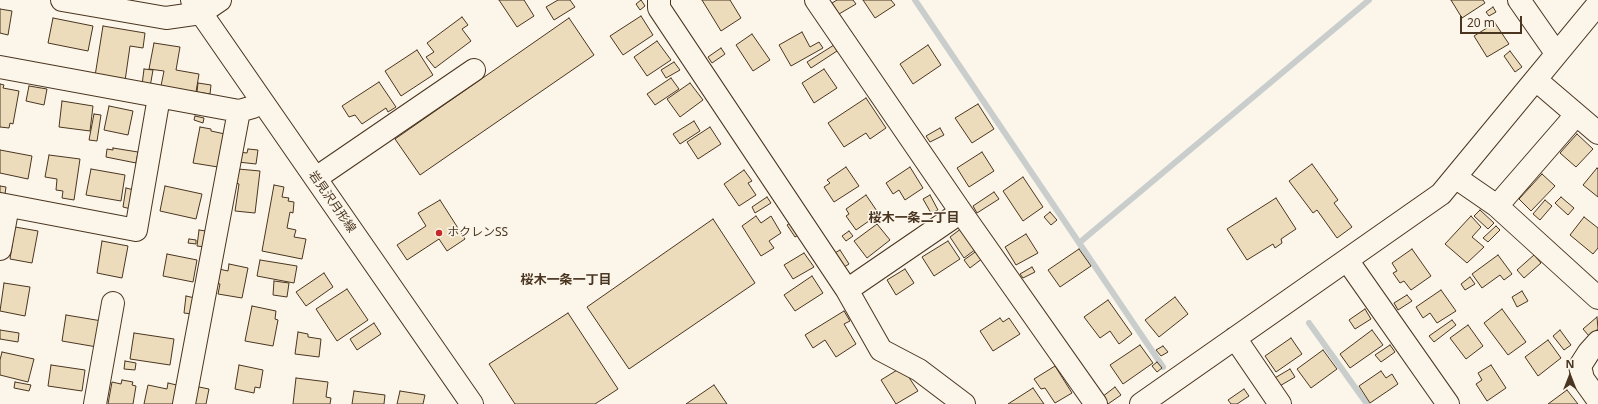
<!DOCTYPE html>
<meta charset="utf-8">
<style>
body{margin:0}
#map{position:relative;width:1598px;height:404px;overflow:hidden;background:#fbf6e9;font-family:"Noto Sans",sans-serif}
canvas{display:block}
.north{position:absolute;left:1550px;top:356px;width:40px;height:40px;-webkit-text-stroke:3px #fbf6e9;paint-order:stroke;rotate:0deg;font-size:11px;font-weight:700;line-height:16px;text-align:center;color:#4a3520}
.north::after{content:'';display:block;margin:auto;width:14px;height:18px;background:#4a3520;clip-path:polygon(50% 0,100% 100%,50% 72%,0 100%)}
.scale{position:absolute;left:1460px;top:16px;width:62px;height:18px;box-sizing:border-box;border:2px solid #4a3520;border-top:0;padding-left:5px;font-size:12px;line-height:14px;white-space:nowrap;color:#4a3520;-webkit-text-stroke:3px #fbf6e9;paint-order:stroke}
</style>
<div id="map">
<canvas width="1598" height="404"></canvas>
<div class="north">N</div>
<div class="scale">20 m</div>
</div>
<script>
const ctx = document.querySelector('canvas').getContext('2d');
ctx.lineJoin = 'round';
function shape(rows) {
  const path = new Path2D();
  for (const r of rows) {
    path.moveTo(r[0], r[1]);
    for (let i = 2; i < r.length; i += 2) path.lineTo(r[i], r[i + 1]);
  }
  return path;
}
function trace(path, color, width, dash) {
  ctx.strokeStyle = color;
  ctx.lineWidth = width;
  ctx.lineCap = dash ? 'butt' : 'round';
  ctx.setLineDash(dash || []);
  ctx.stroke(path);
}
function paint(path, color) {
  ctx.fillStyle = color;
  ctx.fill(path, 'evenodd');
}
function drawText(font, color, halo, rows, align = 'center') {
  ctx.font = font + ' "Noto Sans","Noto Sans JP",sans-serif';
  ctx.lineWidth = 3;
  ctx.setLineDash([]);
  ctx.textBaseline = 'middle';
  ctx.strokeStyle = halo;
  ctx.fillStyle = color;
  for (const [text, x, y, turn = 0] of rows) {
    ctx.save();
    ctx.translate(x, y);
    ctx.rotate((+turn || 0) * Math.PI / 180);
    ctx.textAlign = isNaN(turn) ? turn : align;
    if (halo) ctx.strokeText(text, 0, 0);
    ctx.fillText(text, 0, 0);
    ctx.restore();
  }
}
const stream = shape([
 [915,0,1163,367],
 [1079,243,1369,0],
 [1309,323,1367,404]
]);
const building = shape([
 [499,0,524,0,534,16,517,27,499,0],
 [558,0,570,0,575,7,554,20,546,7,558,0],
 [641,0,645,6,640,10,636,4,641,0],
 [702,0,730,0,741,18,721,31,702,0],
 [837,0,853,0,856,4,839,14,832,3,837,0],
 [863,0,891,0,895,5,875,18,863,0],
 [1451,0,1483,0,1485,3,1462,18,1451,0],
 [1493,7,1496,12,1489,16,1486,12,1493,7],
 [0,9,12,11,8,35,0,33,0,9],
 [641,16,653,35,623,55,610,36,641,16],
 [462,17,468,25,462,29,471,41,435,68,426,57,434,52,427,43,462,17],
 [53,18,93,26,88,51,48,43,53,18],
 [569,18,594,55,420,175,395,139,569,18],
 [1495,23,1509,44,1487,57,1474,36,1495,23],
 [103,26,145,33,143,48,130,46,125,81,95,76,103,26],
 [802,32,810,47,819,42,823,48,791,66,779,45,802,32],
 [752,34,770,60,753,71,736,45,752,34],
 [657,41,671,60,647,76,634,57,657,41],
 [154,43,180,47,176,70,199,74,196,92,161,86,164,71,149,69,154,43],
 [834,45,837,51,811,68,807,62,834,45],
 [928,45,941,65,913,84,900,64,928,45],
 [721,48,725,54,712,63,708,57,721,48],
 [417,50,433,75,401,96,385,71,417,50],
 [1510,51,1522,67,1515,72,1504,56,1510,51],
 [674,62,680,70,666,78,661,70,674,62],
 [144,69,153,70,150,87,142,85,144,69],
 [824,69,837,88,814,103,802,83,824,69],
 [671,78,679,89,655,105,647,94,671,78],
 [379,82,396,107,388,112,386,108,362,124,355,115,349,117,342,106,379,82],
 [198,83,211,85,210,94,197,92,198,83],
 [690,83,703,100,680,117,667,99,690,83],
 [0,84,4,85,3,88,19,91,13,124,10,123,9,128,0,127,0,84],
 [29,86,47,89,44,105,26,101,29,86],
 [866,98,886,128,870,139,866,133,844,147,828,123,866,98],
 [62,101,93,106,90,131,59,127,62,101],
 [978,104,994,129,972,143,955,118,978,104],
 [109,106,133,111,128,135,104,130,109,106],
 [94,114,101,115,97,141,89,140,94,114],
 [195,116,204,118,203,123,194,120,195,116],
 [694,121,700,131,680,144,673,134,694,121],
 [200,127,211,129,211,131,225,134,218,167,193,163,200,127],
 [710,127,721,144,698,159,687,142,710,127],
 [940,128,944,135,930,142,926,136,940,128],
 [1577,134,1593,149,1576,167,1560,153,1577,134],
 [113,148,138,152,136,163,106,157,107,149,113,150,113,148],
 [248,149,258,150,256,164,238,162,239,152,247,153,248,149],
 [0,150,32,156,28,179,0,173,0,150],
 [982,152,994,171,969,187,957,168,982,152],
 [49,155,80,159,74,200,62,198,63,191,56,190,57,179,45,177,49,155],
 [1312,164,1338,200,1334,203,1352,227,1337,238,1317,210,1313,213,1289,181,1312,164],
 [846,167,859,186,834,202,824,187,830,183,827,180,846,167],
 [910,167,923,188,905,200,899,190,893,194,886,183,910,167],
 [1597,168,1598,169,1598,197,1583,185,1597,168],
 [91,169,125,175,121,201,86,195,91,169],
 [238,169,260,171,255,213,235,211,239,184,236,183,238,169],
 [744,170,752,181,748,183,756,195,739,206,724,184,744,170],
 [1542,174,1555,186,1531,211,1519,199,1542,174],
 [1023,177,1043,207,1023,221,1003,191,1023,177],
 [274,185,284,187,282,197,289,198,288,201,294,202,293,213,290,212,287,228,296,230,294,237,306,239,302,259,262,251,274,185],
 [0,186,6,187,5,194,0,193,0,186],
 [165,186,202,194,196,219,160,211,165,186],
 [126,188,134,190,131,209,123,207,126,188],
 [994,192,999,199,977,213,973,206,994,192],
 [866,195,879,214,856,230,846,216,849,214,846,209,866,195],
 [930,195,938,210,931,213,923,199,930,195],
 [767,197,771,203,755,213,752,207,767,197],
 [1561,197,1574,208,1568,215,1555,203,1561,197],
 [1276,198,1296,229,1281,239,1282,243,1275,248,1273,244,1247,260,1227,229,1276,198],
 [440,200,465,239,447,251,439,239,407,260,397,245,426,226,418,213,440,200],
 [1545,200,1552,206,1540,220,1533,214,1545,200],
 [1480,210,1494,223,1488,229,1474,216,1480,210],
 [1050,212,1057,220,1051,225,1044,217,1050,212],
 [756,216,761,223,771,216,781,233,769,241,774,248,761,256,742,226,756,216],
 [1471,216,1481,227,1472,237,1484,247,1467,263,1445,244,1471,216],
 [1584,217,1598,228,1598,248,1593,254,1570,235,1584,217],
 [713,219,755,283,629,369,587,307,713,219],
 [792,222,800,234,795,237,787,225,792,222],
 [877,224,890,240,867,258,854,241,877,224],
 [1496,226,1500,230,1488,242,1483,238,1496,226],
 [15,227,38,231,32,263,10,259,15,227],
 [962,228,976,249,964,258,950,237,962,228],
 [199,230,206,231,205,247,197,246,199,230],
 [849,231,853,236,846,241,842,236,849,231],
 [1026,234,1038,253,1016,265,1005,247,1026,234],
 [189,239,196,240,196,244,188,243,189,239],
 [102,241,128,246,122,278,97,273,102,241],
 [948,241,960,259,934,276,922,257,948,241],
 [1079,249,1091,266,1060,287,1048,270,1079,249],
 [1412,249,1431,276,1411,290,1404,281,1400,283,1393,273,1397,271,1392,263,1412,249],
 [840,250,849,264,841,269,833,254,840,250],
 [978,250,983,258,970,268,964,260,978,250],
 [804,253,814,267,793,279,784,265,804,253],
 [167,254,197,260,193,282,163,276,167,254],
 [1498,255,1512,274,1504,280,1500,275,1482,288,1472,274,1498,255],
 [1534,255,1541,263,1524,278,1517,270,1534,255],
 [260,260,297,266,294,283,257,276,260,260],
 [229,264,248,268,242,298,218,294,220,284,216,283,219,269,228,271,229,264],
 [1032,267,1035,272,1023,278,1020,274,1032,267],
 [905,269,914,283,896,295,887,280,905,269],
 [324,273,333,287,306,306,296,292,324,273],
 [812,276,823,293,795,311,784,295,812,276],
 [1470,277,1475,284,1465,290,1461,284,1470,277],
 [274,281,289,283,287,297,273,295,274,281],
 [4,283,30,287,25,316,0,311,4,283],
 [347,289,368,320,337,341,316,309,347,289],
 [1441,290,1456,311,1437,323,1430,313,1423,318,1416,307,1441,290],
 [1522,291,1528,301,1517,307,1512,297,1522,291],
 [1407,295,1412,301,1398,310,1394,303,1407,295],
 [186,296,195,298,192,314,184,313,186,296],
 [1175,297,1188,314,1159,337,1145,320,1175,297],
 [1108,300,1132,334,1119,344,1110,331,1100,338,1084,317,1108,300],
 [252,306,276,311,275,319,278,320,273,346,245,341,252,306],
 [1365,309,1371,319,1355,329,1349,320,1365,309],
 [1502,309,1526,342,1508,355,1484,323,1502,309],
 [844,311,850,321,844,324,856,344,836,357,825,340,813,348,805,335,844,311],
 [568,313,618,389,595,404,515,404,489,364,568,313],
 [66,315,102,321,97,347,62,341,66,315],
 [1597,317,1598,329,1589,336,1583,329,1597,317],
 [1000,318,1003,322,1009,318,1020,334,993,351,980,331,1000,318],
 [1452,320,1456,325,1434,342,1429,336,1452,320],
 [374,323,381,334,357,350,350,339,374,323],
 [1468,325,1483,346,1466,359,1450,338,1468,325],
 [0,330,19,333,18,342,0,339,0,330],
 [1372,330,1383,345,1350,368,1340,354,1372,330],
 [1560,330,1571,345,1564,350,1553,336,1560,330],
 [298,332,308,334,308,337,321,339,319,357,295,354,298,332],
 [134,333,174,339,170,365,130,359,134,333],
 [1291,338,1302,354,1276,372,1265,356,1291,338],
 [1548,340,1561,358,1538,376,1525,357,1548,340],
 [1140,345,1153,363,1123,384,1110,365,1140,345],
 [1390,345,1395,352,1381,362,1375,355,1390,345],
 [1163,346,1168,352,1161,356,1156,350,1163,346],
 [1323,350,1337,369,1311,388,1297,369,1323,350],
 [2,352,34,359,28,382,0,375,0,360,2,352],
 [125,361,136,363,135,370,124,369,125,361],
 [1157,362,1162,368,1157,372,1152,366,1157,362],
 [51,365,85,370,82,391,48,386,51,365],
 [239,365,263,370,260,388,255,387,254,393,235,389,239,365],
 [1491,365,1506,388,1487,401,1476,384,1482,380,1478,373,1491,365],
 [1055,366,1072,393,1055,403,1045,388,1041,389,1034,379,1055,366],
 [902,367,918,391,896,404,881,380,902,367],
 [1290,369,1295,377,1278,387,1273,379,1290,369],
 [1381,371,1386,378,1392,374,1398,384,1370,403,1359,386,1381,371],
 [296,378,328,382,326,397,331,398,330,404,293,404,296,378],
 [122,380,133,382,132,385,136,386,133,404,108,404,112,382,121,384,122,380],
 [15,382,31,385,29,391,14,388,15,382],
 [168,383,181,386,177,404,144,404,148,385,167,389,168,383],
 [714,385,727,404,686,404,714,385],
 [194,386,209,389,206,404,191,404,194,386],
 [1115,387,1121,395,1108,404,1102,397,1115,387],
 [1033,388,1044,404,1008,404,1033,388],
 [1244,389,1249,396,1237,404,1231,404,1228,400,1244,389],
 [1567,390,1578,404,1548,404,1567,390],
 [354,391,385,395,384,404,352,404,354,391],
 [400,391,425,395,423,404,397,404,400,391]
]);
const minor = shape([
 [62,0,166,18,201,13,220,0],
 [659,0,659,8,847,290,881,350,919,370,964,404],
 [816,0,961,212,1096,404],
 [1519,0,1556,53],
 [0,67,239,111,253,107],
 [1536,80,1598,133],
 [1455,177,1497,206,1598,298],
 [316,178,474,70],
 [0,204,136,230,159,97],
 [1497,206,1576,115],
 [0,249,8,206],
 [1347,260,1448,404],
 [847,290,961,212],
 [1235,338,1280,404],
 [1598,342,1589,352,1580,366,1583,379,1598,400],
 [95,404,113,303],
 [184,404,239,111],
 [1141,404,1441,194,1598,4]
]);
const major = shape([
 [192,0,472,404]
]);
const markers = [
 [439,233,4,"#c62828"]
];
const streetNames = [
 ["岩見沢月形線",332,202,55]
];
const poiNames = [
 ["ホクレンSS",447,233]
];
const neighbourhoodNames = [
 ["桜木一条二丁目",914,218],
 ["桜木一条一丁目",566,280]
];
trace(stream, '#c9cecd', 6);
paint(building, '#ecdcbc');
trace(building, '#4a3520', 1);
trace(minor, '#4a3520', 24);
trace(major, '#4a3520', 24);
trace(minor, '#fbf6e9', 22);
trace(major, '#fbf6e9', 22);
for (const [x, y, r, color] of markers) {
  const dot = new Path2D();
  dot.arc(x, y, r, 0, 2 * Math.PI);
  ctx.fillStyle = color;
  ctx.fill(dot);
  trace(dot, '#fbf6e9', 1.5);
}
drawText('12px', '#4a3520', '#fbf6e9', streetNames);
drawText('12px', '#4a3520', '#fbf6e9', poiNames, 'left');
drawText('bold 13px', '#4a3520', '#fbf6e9', neighbourhoodNames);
</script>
